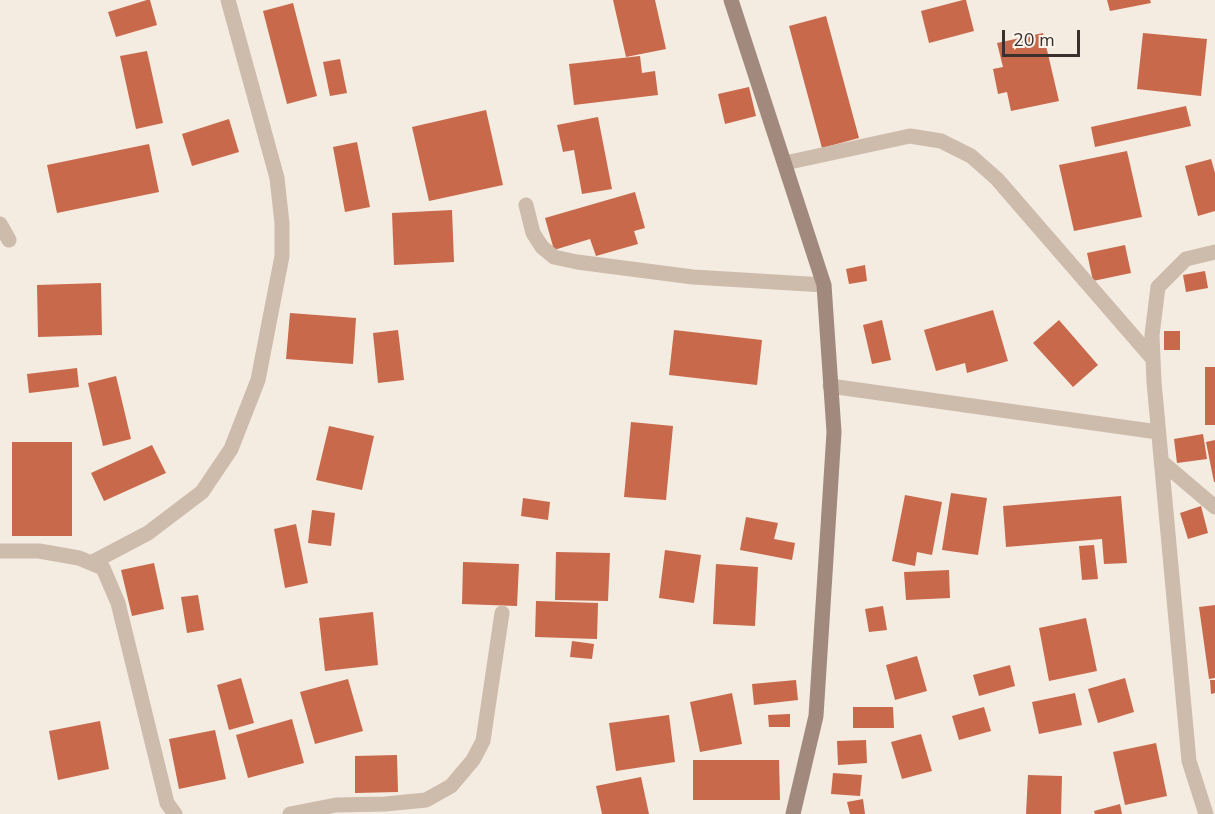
<!DOCTYPE html>
<style>
body{margin:0}
#map{position:relative;width:1215px;height:814px;overflow:hidden;background:#f4ebe1;font-family:"Nunito Sans",sans-serif}
canvas{display:block}
.scale{position:absolute;left:1002px;top:30px;width:78px;height:27px;box-sizing:border-box;border:3px solid #3b302b;border-top:0;padding-left:8px;font-size:18px;line-height:21px;white-space:nowrap;color:#3b302b;-webkit-text-stroke:4px #fbf5ee;paint-order:stroke}
</style>
<div id="map">
<canvas width="1215" height="814"></canvas>
<div class="scale">20 m</div>
</div>
<script>
const ctx = document.querySelector('canvas').getContext('2d');
ctx.lineJoin = 'round';
function paint(path, color) {
  ctx.fillStyle = color;
  ctx.fill(path, 'evenodd');
}
function shape(rows) {
  const path = new Path2D();
  for (const r of rows) {
    path.moveTo(r[0], r[1]);
    for (let i = 2; i < r.length; i += 2) path.lineTo(r[i], r[i + 1]);
  }
  return path;
}
function trace(path, color, width, dash) {
  ctx.strokeStyle = color;
  ctx.lineWidth = width;
  ctx.lineCap = dash ? 'butt' : 'round';
  ctx.setLineDash(dash || []);
  ctx.stroke(path);
}
const building = shape([
 [147,0,150,0,157,25,116,37,108,12],
 [613,0,655,0,666,49,626,57],
 [963,0,966,0,974,31,929,43,921,11],
 [1107,0,1150,0,1151,3,1110,11],
 [293,3,317,96,287,104,263,11],
 [826,16,859,138,822,148,789,26],
 [1043,33,1059,101,1011,111,1007,92,998,94,993,69,1003,67,997,43],
 [1143,33,1207,39,1201,96,1137,89],
 [147,51,163,123,136,129,120,56],
 [640,56,642,73,655,71,658,95,574,105,569,64],
 [340,59,347,93,330,96,323,62],
 [749,87,756,116,725,124,718,94],
 [1186,106,1191,126,1095,147,1091,127],
 [486,110,503,185,429,201,412,127],
 [598,117,612,189,582,194,574,150,563,152,557,125],
 [229,119,239,152,192,166,182,134],
 [357,142,370,207,345,212,333,147],
 [149,144,159,192,57,213,47,165],
 [1127,151,1142,217,1074,231,1059,165],
 [1211,159,1215,173,1215,211,1198,216,1185,166],
 [635,192,645,228,634,231,638,244,596,256,590,239,554,250,545,218],
 [452,210,454,262,394,265,392,213],
 [1125,245,1131,273,1093,281,1087,253],
 [865,265,867,281,849,284,846,269],
 [1205,271,1208,288,1186,292,1183,275],
 [101,283,102,335,38,337,37,285],
 [993,310,1008,361,967,373,965,363,936,371,924,330],
 [290,313,356,318,353,364,286,359],
 [882,320,891,360,872,364,863,325],
 [1059,320,1098,365,1073,387,1033,343],
 [398,330,404,380,378,383,373,333],
 [674,330,762,340,757,385,669,375],
 [1164,331,1180,331,1180,350,1164,350],
 [1205,367,1215,367,1215,425,1205,425],
 [77,368,79,387,29,393,27,374],
 [116,376,131,439,103,446,88,383],
 [631,422,673,426,666,500,624,497],
 [329,426,374,436,362,490,316,480],
 [1203,434,1207,459,1177,463,1174,439],
 [1215,440,1215,482,1214,482,1206,442],
 [12,442,72,442,72,536,12,536],
 [152,445,166,473,104,501,91,473],
 [951,493,987,498,978,555,942,550],
 [905,495,942,502,932,555,917,552,915,566,892,561],
 [1121,496,1127,563,1104,564,1102,539,1006,547,1003,506],
 [523,498,550,502,548,520,521,516],
 [1201,506,1208,533,1188,539,1180,513],
 [312,510,335,513,331,546,308,543],
 [746,517,778,523,774,539,795,543,792,560,740,550],
 [296,524,308,583,285,588,274,529],
 [1094,545,1098,579,1082,580,1079,546],
 [665,550,701,555,694,603,659,598],
 [556,552,610,553,608,601,555,600],
 [463,562,519,564,517,606,462,604],
 [154,563,164,609,132,616,121,570],
 [716,564,758,567,755,626,713,624],
 [949,570,950,598,906,600,904,572],
 [198,595,204,630,187,633,181,597],
 [536,601,598,603,597,639,535,637],
 [1215,605,1215,678,1209,679,1199,607],
 [883,606,887,630,869,632,865,609],
 [373,612,378,665,325,671,319,618],
 [1086,618,1097,671,1049,681,1039,628],
 [572,641,594,644,592,659,570,657],
 [917,656,927,691,895,700,886,665],
 [1010,665,1015,686,979,696,973,675],
 [241,678,254,723,229,730,217,685],
 [1125,678,1134,712,1098,723,1088,689],
 [348,679,363,731,315,744,300,692],
 [796,680,798,700,754,705,752,684],
 [1210,680,1215,680,1215,693,1211,694],
 [732,693,742,744,700,752,690,702],
 [1075,693,1082,725,1039,734,1032,702],
 [853,707,893,707,894,728,853,728],
 [984,707,991,731,959,740,952,716],
 [790,714,790,727,769,727,768,715],
 [669,715,675,762,616,771,609,723],
 [292,719,304,763,248,778,236,735],
 [100,721,109,769,58,780,49,731],
 [215,730,226,779,179,789,169,739],
 [921,734,932,771,902,779,891,742],
 [866,740,867,763,838,765,837,741],
 [1156,743,1167,796,1125,805,1113,752],
 [397,755,398,792,355,793,355,756],
 [693,760,779,760,780,800,693,800],
 [833,773,862,775,860,796,831,794],
 [1028,775,1062,776,1061,814,1026,814],
 [641,777,649,814,602,814,596,786],
 [863,799,865,814,850,814,847,802],
 [1120,804,1122,814,1095,814,1094,811]
]);
const street = shape([
 [785,163,910,136,941,141,971,156,997,179,1153,359],
 [526,205,533,233,542,247,554,257,577,262,693,277,824,285],
 [0,224,9,240],
 [830,386,1158,432],
 [1162,462,1215,507],
 [0,551,39,551,79,558,103,568,118,603,167,803,175,814],
 [91,563,148,533,202,492,231,449,258,380,282,256,282,223,277,178,228,0],
 [290,814,336,805,385,804,426,800,451,786,473,760,483,741,502,613],
 [1206,814,1189,761,1154,382,1152,335,1158,287,1186,259,1215,252]
]);
const secondary = shape([
 [731,0,824,285,834,432,816,716,793,814]
]);
paint(building, '#c8694b');
trace(street, '#cdbbac', 15);
trace(secondary, '#a18a7d', 15);
</script>
